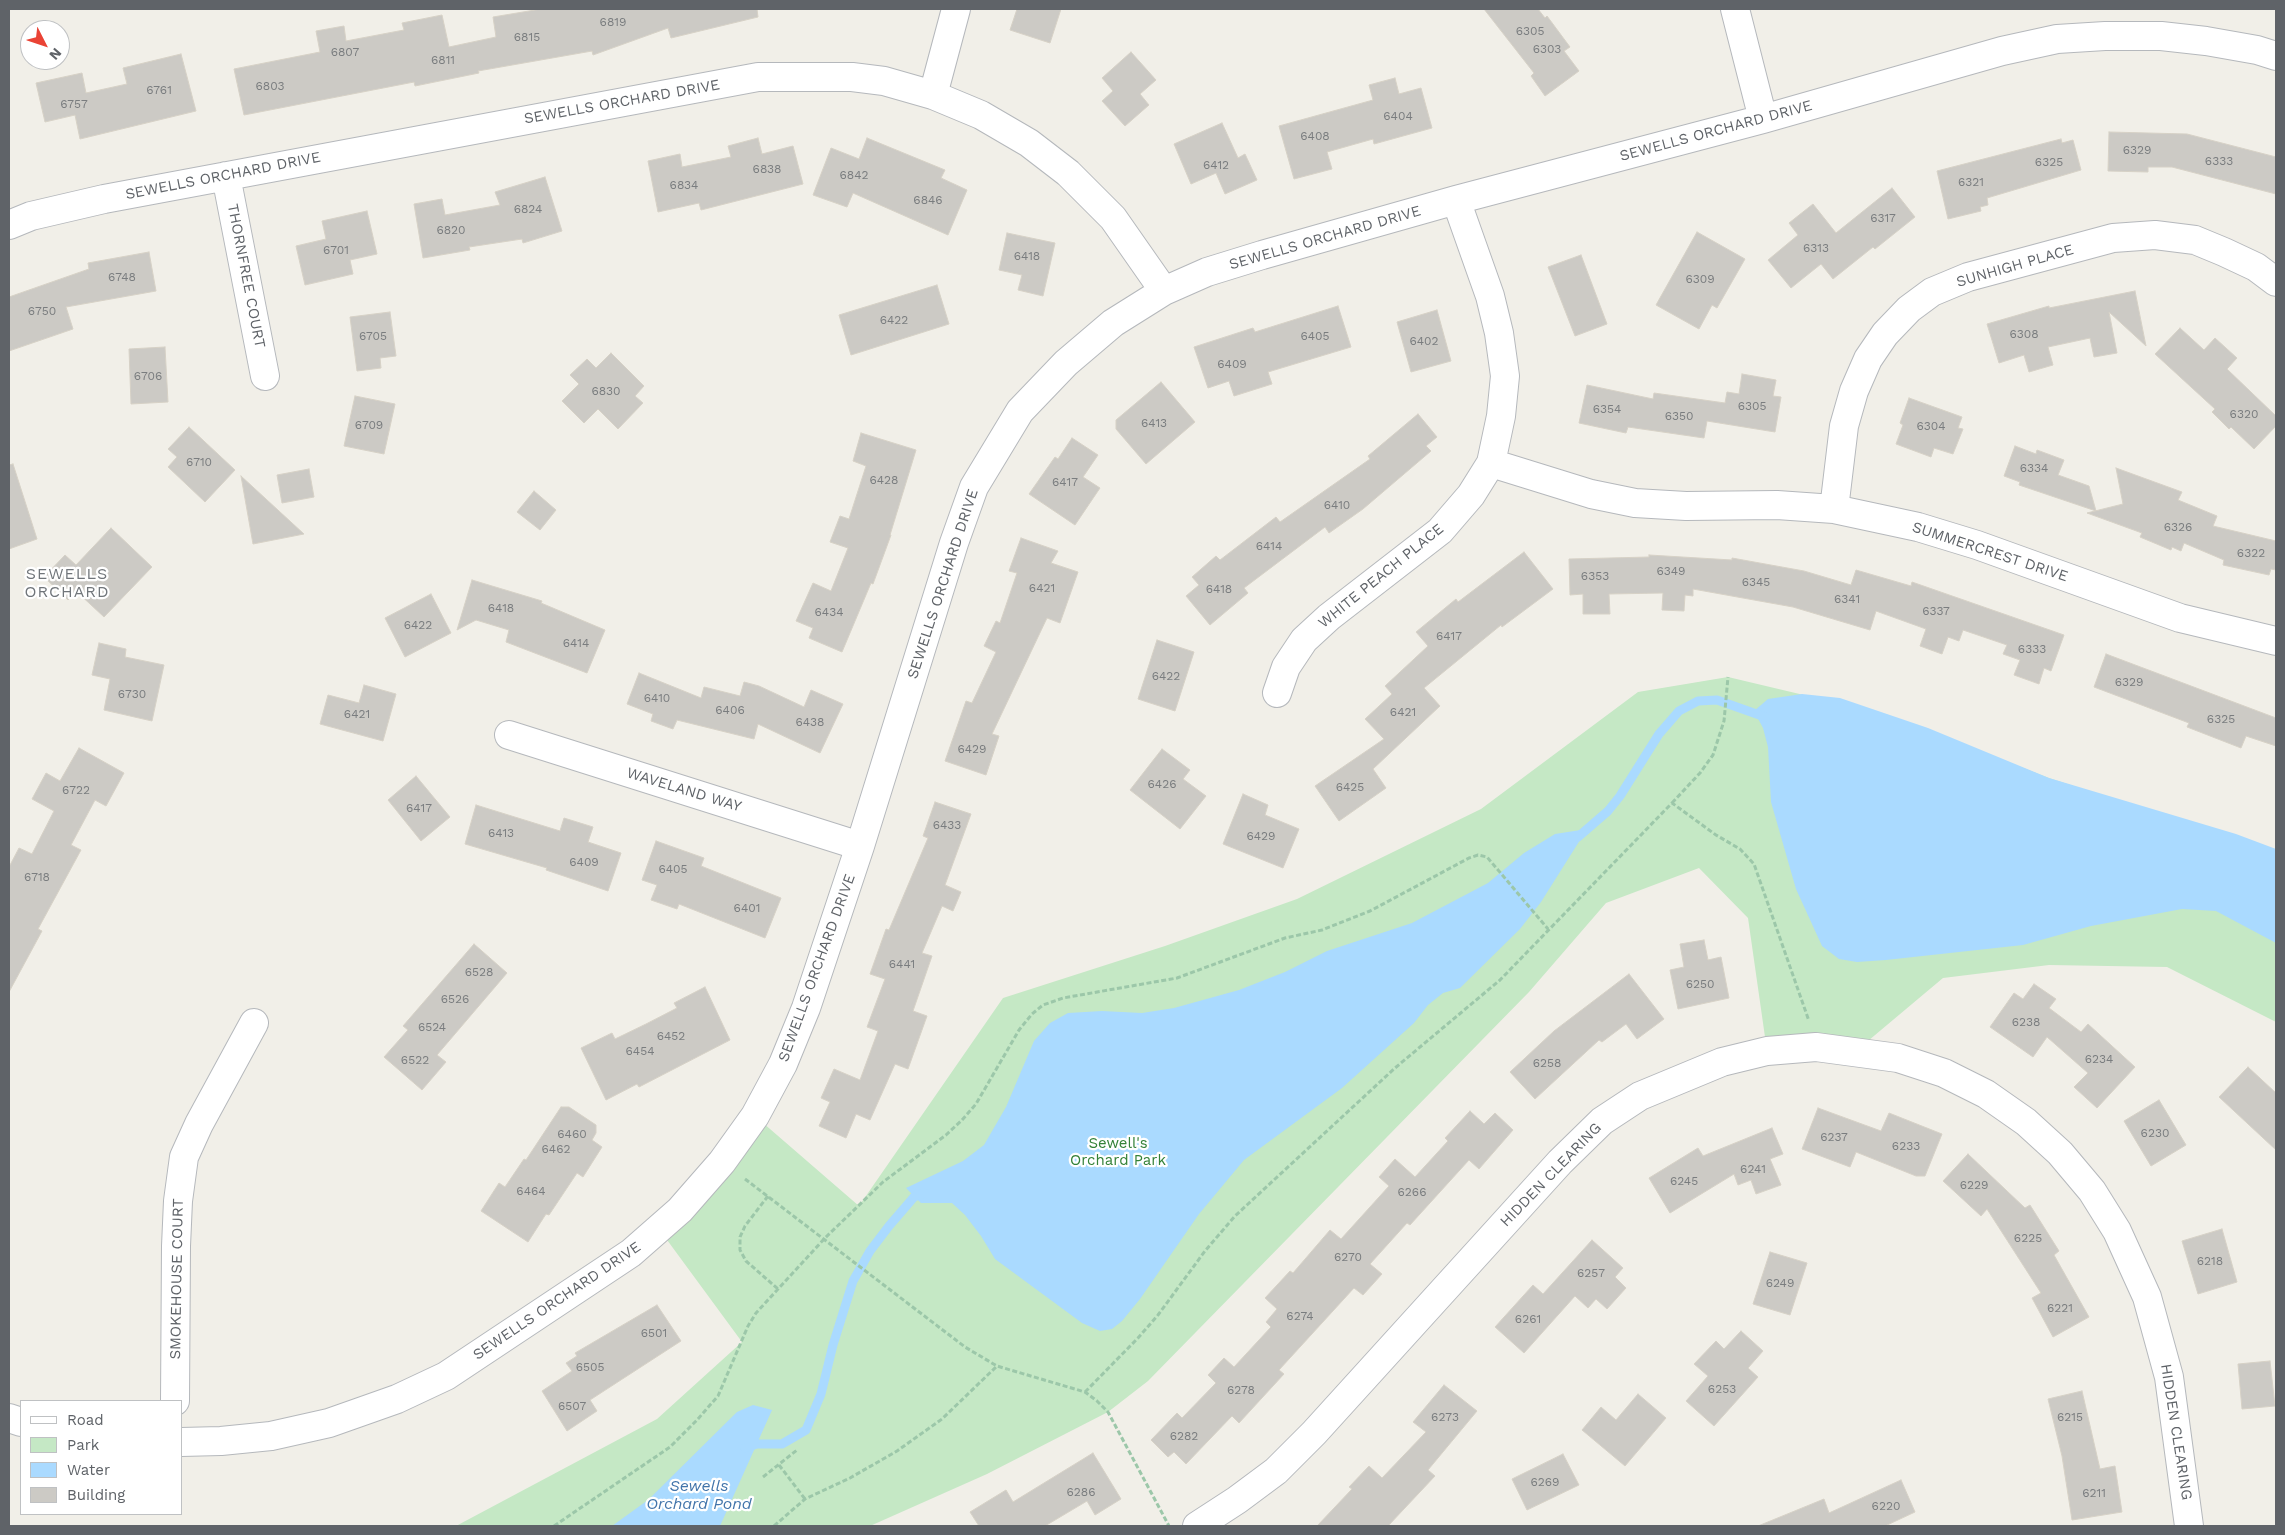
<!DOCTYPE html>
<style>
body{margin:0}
#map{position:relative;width:2285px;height:1535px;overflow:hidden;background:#f1efe8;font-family:"Work Sans",sans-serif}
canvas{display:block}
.frame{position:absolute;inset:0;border:10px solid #5f6368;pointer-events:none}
.legend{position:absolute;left:20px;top:1400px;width:162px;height:115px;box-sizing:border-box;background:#fff;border:1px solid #bfc1c3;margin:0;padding:6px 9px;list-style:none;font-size:15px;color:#5f6368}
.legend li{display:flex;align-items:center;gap:10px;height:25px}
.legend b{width:25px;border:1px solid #bfc1c3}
.north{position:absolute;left:20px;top:20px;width:50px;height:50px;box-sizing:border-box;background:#fff;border:1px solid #bfc1c3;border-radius:50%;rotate:131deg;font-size:14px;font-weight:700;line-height:20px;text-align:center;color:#5f6368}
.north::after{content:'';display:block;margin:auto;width:18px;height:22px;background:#ea4335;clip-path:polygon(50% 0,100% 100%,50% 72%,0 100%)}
</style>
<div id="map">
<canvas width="2285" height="1535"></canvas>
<div class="frame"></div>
<ul class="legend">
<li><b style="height:6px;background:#fff"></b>Road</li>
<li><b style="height:14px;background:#c5e8c5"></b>Park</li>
<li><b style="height:14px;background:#aadaff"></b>Water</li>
<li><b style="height:14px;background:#cccac5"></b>Building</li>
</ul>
<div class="north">N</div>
</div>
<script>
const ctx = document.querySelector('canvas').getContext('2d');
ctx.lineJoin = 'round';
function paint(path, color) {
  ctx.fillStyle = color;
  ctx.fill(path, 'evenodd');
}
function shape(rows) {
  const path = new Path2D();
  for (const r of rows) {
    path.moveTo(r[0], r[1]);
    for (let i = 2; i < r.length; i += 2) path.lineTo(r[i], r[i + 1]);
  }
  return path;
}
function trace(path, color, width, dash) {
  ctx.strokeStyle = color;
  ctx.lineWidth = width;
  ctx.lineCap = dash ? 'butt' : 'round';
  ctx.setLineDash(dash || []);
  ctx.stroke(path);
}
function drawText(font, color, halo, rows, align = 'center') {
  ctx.font = font + ' "Work Sans",sans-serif';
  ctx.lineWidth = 4.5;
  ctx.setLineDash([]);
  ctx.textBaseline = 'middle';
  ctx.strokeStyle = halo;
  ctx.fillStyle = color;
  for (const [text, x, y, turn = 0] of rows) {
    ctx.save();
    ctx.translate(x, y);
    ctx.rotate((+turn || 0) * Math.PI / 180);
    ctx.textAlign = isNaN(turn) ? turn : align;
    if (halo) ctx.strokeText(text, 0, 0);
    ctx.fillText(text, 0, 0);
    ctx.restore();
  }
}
const green = shape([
 [1728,677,1888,715,2049,778,2276,852,2276,1022,2167,967,2049,965,1943,978,1856,1051,1767,1051,1748,918,1699,868,1606,903,1529,992,1148,1381,1108,1412,987,1474,870,1526,456,1526,657,1419,742,1342,659,1229,755,1116,859,1206,1003,998,1165,946,1297,899,1481,809,1638,692]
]);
const water = shape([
 [1802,694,1840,698,1928,728,2049,778,2236,834,2276,849,2276,943,2216,911,2182,909,2091,926,2023,945,1886,960,1857,962,1839,959,1822,946,1796,889,1771,802,1768,747,1763,728,1754,711,1768,699],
 [1587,829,1541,902,1520,929,1460,988,1443,993,1428,1005,1414,1023,1342,1088,1244,1160,1199,1214,1140,1299,1122,1321,1112,1329,1100,1331,1082,1323,995,1259,981,1236,965,1215,952,1203,921,1203,906,1188,963,1161,984,1145,1006,1107,1034,1041,1050,1023,1068,1013,1102,1011,1142,1013,1174,1008,1239,990,1285,972,1327,951,1412,923,1488,883,1524,853,1555,834],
 [753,1405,772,1410,720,1526,612,1526,648,1500,737,1412]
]);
const stream = shape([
 [1578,837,1608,811,1620,796,1659,734,1679,711,1698,701,1717,700,1765,717],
 [745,1448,757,1444,782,1444,806,1430,821,1394,833,1345,853,1281,870,1251,889,1226,914,1197,924,1193]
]);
const building = shape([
 [541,9,757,9,758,17,671,38,668,28,593,55,592,51,478,71,479,73,415,86,414,82,244,115,234,69,320,52,316,31,344,26,346,41,404,30,402,23,442,15,449,47,496,37,493,17,541,9],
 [1017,9,1061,9,1050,43,1010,30,1017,9],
 [1484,9,1538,9,1545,18,1547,16,1570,47,1564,51,1579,71,1545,96,1531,76,1534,73,1484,9],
 [1131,52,1156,80,1140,94,1149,105,1125,126,1102,101,1113,91,1102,78,1131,52],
 [181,54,196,111,80,139,75,115,45,122,36,83,82,73,86,93,127,84,123,68,181,54],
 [1395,78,1399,94,1421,88,1432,128,1374,144,1373,139,1327,152,1332,169,1294,179,1279,126,1373,100,1369,85,1395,78],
 [1222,123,1238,158,1245,154,1257,180,1225,194,1216,173,1191,184,1174,144,1222,123],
 [2109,132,2187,134,2276,157,2276,194,2172,167,2148,167,2148,172,2108,171,2109,132],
 [758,138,762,154,793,146,803,184,701,210,699,203,658,212,648,161,680,154,682,167,731,157,728,146,758,138],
 [867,138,945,170,941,178,967,190,948,235,853,193,847,207,813,195,831,148,859,159,867,138],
 [2061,139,2062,143,2073,140,2081,170,1987,198,1988,205,1980,207,1981,211,1948,219,1937,171,2061,139],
 [545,177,562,231,523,243,522,239,469,247,470,250,423,258,414,204,442,199,445,215,500,205,495,192,545,177],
 [1892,188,1915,217,1875,249,1873,247,1833,279,1821,264,1791,288,1768,260,1798,235,1789,223,1813,204,1836,233,1892,188],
 [367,211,377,254,350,260,353,274,305,285,296,246,326,239,322,221,367,211],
 [1697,232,1745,259,1717,308,1712,305,1699,329,1656,305,1697,232],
 [1007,233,1055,243,1043,296,1018,290,1022,275,999,270,1007,233],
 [149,252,156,291,66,307,73,329,9,351,9,297,89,269,88,263,149,252],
 [1581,255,1607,324,1575,336,1548,267,1581,255],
 [937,285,949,324,851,355,839,315,937,285],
 [2135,291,2146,346,2109,312,2117,353,2094,357,2090,338,2048,347,2053,365,2029,372,2024,355,1999,363,1987,324,2049,306,2049,308,2135,291],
 [1338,306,1351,347,1268,372,1272,384,1234,396,1229,381,1208,388,1194,347,1253,328,1255,332,1338,306],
 [1437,310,1451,361,1411,372,1397,322,1437,310],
 [390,312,396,356,380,358,381,368,357,371,350,317,390,312],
 [2180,328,2204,350,2215,338,2237,358,2227,369,2276,416,2276,426,2254,449,2231,427,2229,429,2212,412,2215,409,2155,354,2180,328],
 [165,347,168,402,131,404,129,349,165,347],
 [611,353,644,386,635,396,643,403,618,429,598,409,584,423,562,401,579,384,570,375,587,359,596,368,611,353],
 [1742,374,1776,380,1773,396,1781,397,1775,432,1707,421,1704,438,1628,427,1626,433,1579,423,1587,385,1653,399,1654,393,1725,403,1727,392,1739,394,1742,374],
 [1161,382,1195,422,1146,464,1116,429,1116,420,1161,382],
 [355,396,395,404,384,454,344,446,355,396],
 [1909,398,1962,417,1958,428,1963,429,1953,454,1934,448,1931,457,1896,444,1903,425,1900,423,1909,398],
 [1418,414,1437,437,1426,446,1431,451,1363,509,1329,533,1325,527,1244,588,1248,593,1210,625,1186,596,1199,585,1192,577,1216,556,1220,560,1276,517,1280,522,1370,459,1368,456,1418,414],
 [189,427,235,470,205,502,168,467,177,457,168,449,189,427],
 [861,433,916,450,890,535,891,535,873,584,871,583,842,652,809,638,813,628,796,621,813,583,831,591,848,548,830,542,840,516,849,519,866,466,853,461,861,433],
 [1072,438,1098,455,1083,477,1100,488,1075,525,1029,494,1055,457,1058,459,1072,438],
 [2015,446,2036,454,2037,450,2064,460,2058,475,2089,486,2096,511,2019,485,2020,482,2004,476,2015,446],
 [13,464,37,539,9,549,9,465,13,464],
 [2116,468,2182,492,2178,500,2217,516,2213,526,2276,541,2276,570,2271,569,2269,575,2223,565,2224,560,2184,543,2181,551,2172,547,2171,550,2140,537,2142,533,2087,513,2123,504,2116,468],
 [309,469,314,497,282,503,277,475,309,469],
 [241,476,304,534,253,544,241,476],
 [534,491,556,510,540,530,517,512,534,491],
 [111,528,152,567,104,617,76,591,68,600,44,577,65,555,76,565,111,528],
 [1021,538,1058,551,1051,563,1078,572,1060,623,1047,618,992,734,999,736,986,775,945,761,966,701,972,703,996,652,984,646,996,621,1000,623,1017,573,1009,571,1021,538],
 [1524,552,1553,589,1502,627,1501,625,1424,688,1440,706,1373,769,1386,788,1339,821,1315,786,1384,739,1365,719,1392,694,1385,686,1428,646,1416,632,1456,599,1458,602,1524,552],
 [1649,555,1732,560,1732,558,1804,571,1851,585,1856,570,1911,586,1912,582,2064,635,2051,671,2044,668,2039,684,2014,675,2020,660,2003,654,2007,645,1963,630,1959,641,1948,637,1942,654,1920,646,1926,629,1876,611,1870,630,1793,607,1693,589,1693,596,1685,595,1684,611,1662,610,1663,593,1609,594,1610,614,1583,614,1583,594,1570,595,1569,559,1649,557,1649,555],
 [472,580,542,601,541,603,605,630,587,673,506,642,509,630,476,620,457,630,472,580],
 [431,594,451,633,405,657,385,618,431,594],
 [1157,640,1194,652,1175,711,1138,699,1157,640],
 [99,643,126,649,125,657,164,665,152,721,104,710,110,679,92,675,99,643],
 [2106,654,2276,718,2276,746,2246,736,2241,748,2187,727,2189,723,2094,687,2106,654],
 [639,673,701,698,704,687,740,696,744,682,759,686,804,707,811,690,843,704,820,753,758,724,754,739,677,720,673,729,651,721,653,714,627,704,639,673],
 [364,685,396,694,383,741,320,724,328,695,359,703,364,685],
 [79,748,124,773,106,806,95,800,71,845,81,850,38,929,42,931,9,992,9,867,19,848,32,854,54,811,32,799,46,773,60,781,79,748],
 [1162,749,1190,770,1183,779,1206,796,1180,829,1130,790,1162,749],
 [416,776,450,817,421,841,388,800,416,776],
 [1243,794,1268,805,1265,815,1299,829,1283,868,1223,844,1243,794],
 [935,802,971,814,945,885,961,892,953,911,942,906,922,953,932,956,913,1011,927,1016,908,1069,895,1064,870,1120,856,1114,846,1138,819,1126,830,1102,821,1098,834,1069,860,1080,878,1031,867,1027,885,979,870,974,886,929,889,930,928,838,923,836,935,802],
 [476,805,560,831,564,818,593,827,588,842,621,853,608,891,546,870,547,868,465,844,476,805],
 [656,841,704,858,701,866,781,898,765,938,679,904,677,909,651,900,657,885,642,880,656,841],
 [1704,940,1708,960,1721,957,1729,998,1678,1009,1670,970,1684,967,1680,944,1704,940],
 [474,944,507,973,437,1055,446,1062,422,1090,384,1057,408,1030,403,1026,474,944],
 [1629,974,1664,1019,1637,1039,1626,1024,1602,1042,1599,1040,1535,1099,1510,1072,1554,1031,1629,974],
 [2034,984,2056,999,2049,1008,2081,1032,2088,1024,2135,1067,2097,1108,2074,1087,2088,1073,2047,1037,2033,1057,1990,1027,2014,993,2023,999,2034,984],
 [705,987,730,1040,639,1087,637,1084,606,1100,581,1048,612,1033,615,1039,646,1024,677,1008,674,1003,705,987],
 [2248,1067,2276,1093,2276,1150,2219,1097,2248,1067],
 [2159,1100,2186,1145,2151,1166,2124,1121,2159,1100],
 [561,1107,569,1107,596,1125,596,1133,592,1140,602,1147,583,1177,577,1173,549,1215,546,1214,528,1242,481,1211,499,1183,505,1187,524,1159,526,1160,561,1107],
 [1818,1108,1881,1131,1889,1113,1942,1134,1925,1176,1916,1176,1856,1152,1850,1167,1802,1149,1818,1108],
 [1470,1111,1484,1124,1495,1113,1513,1130,1479,1169,1469,1160,1410,1225,1407,1223,1370,1264,1382,1274,1363,1295,1354,1288,1279,1370,1284,1374,1239,1423,1232,1416,1186,1464,1174,1452,1168,1457,1151,1440,1177,1413,1182,1418,1216,1383,1208,1375,1224,1358,1234,1367,1271,1327,1266,1322,1277,1309,1265,1298,1290,1271,1293,1273,1330,1230,1341,1239,1389,1186,1379,1177,1395,1159,1415,1177,1448,1141,1445,1138,1470,1111],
 [1772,1128,1783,1154,1770,1159,1781,1185,1756,1194,1751,1180,1738,1185,1734,1174,1670,1213,1649,1178,1698,1148,1703,1156,1772,1128],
 [1968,1154,2025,1208,2030,1205,2059,1251,2054,1255,2089,1317,2053,1337,2032,1298,2041,1293,1987,1209,1981,1216,1943,1181,1968,1154],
 [2222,1229,2237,1282,2198,1294,2182,1241,2222,1229],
 [1592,1240,1623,1268,1615,1277,1626,1288,1607,1309,1596,1299,1588,1308,1575,1296,1524,1353,1495,1327,1533,1285,1543,1294,1592,1240],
 [1770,1252,1807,1263,1790,1315,1753,1304,1770,1252],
 [657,1305,681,1341,590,1400,597,1411,567,1431,542,1391,572,1371,566,1363,577,1356,575,1353,657,1305],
 [1741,1331,1763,1351,1748,1368,1758,1377,1714,1426,1686,1401,1708,1376,1694,1364,1716,1341,1724,1349,1741,1331],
 [2270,1361,2275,1406,2242,1409,2238,1364,2270,1361],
 [1444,1385,1477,1411,1428,1470,1435,1476,1388,1526,1317,1526,1352,1489,1349,1487,1369,1466,1382,1478,1426,1432,1413,1422,1444,1385],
 [2082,1391,2100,1469,2115,1466,2122,1512,2072,1520,2062,1456,2048,1399,2082,1391],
 [1638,1394,1666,1418,1625,1466,1582,1430,1601,1407,1616,1420,1638,1394],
 [1093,1453,1121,1499,1095,1515,1087,1501,1045,1526,979,1526,970,1512,1006,1490,1013,1502,1093,1453],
 [1563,1454,1579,1485,1527,1510,1512,1479,1563,1454],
 [1901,1480,1915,1512,1885,1526,1758,1526,1824,1499,1829,1513,1901,1480]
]);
const path = shape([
 [1672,803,1700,773,1713,755,1724,721,1728,677],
 [745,1179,965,1347,997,1366,1085,1392,1097,1401,1108,1412,1169,1526],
 [768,1196,745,1226,740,1237,740,1250,746,1261,778,1289],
 [1085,1392,1138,1338,1158,1315,1205,1251,1235,1216,1395,1068,1500,980,1672,803,1716,835,1740,849,1754,864,1809,1021],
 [779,1465,805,1499],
 [763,1477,797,1450],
 [554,1526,670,1447,697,1420,718,1396,748,1326,756,1313,825,1238,883,1182,946,1135,962,1120,976,1104,1019,1030,1032,1014,1043,1005,1063,998,1177,978,1285,938,1322,930,1370,911,1469,858,1478,855,1487,857,1548,929],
 [774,1526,805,1499,850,1478,897,1451,942,1419,997,1366]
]);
const minor = shape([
 [1735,9,1763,119],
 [933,95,956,9],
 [226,176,265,376],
 [9,225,31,216,104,199,758,77,852,77,884,81,933,95,981,115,1029,143,1068,173,1113,218,1164,291],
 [1491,463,1591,494,1635,503,1686,506,1777,505,1834,509,1918,527,1977,545,2180,618,2276,641],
 [1834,509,1844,426,1854,391,1868,359,1885,334,1909,309,1932,292,1968,277,2113,238,2155,235,2195,240,2224,252,2256,267,2276,282],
 [1277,693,1286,667,1304,640,1329,617,1440,531,1471,495,1491,463,1501,416,1505,376,1499,333,1490,296,1456,200],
 [509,735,860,846],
 [175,1401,176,1246,178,1201,184,1157,199,1124,254,1023],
 [9,1418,21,1422],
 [181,1442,221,1441,271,1436,329,1423,397,1399,446,1376,631,1253,680,1210,722,1162,755,1116,783,1064,806,1008,860,846,954,543,974,487,1020,411,1066,363,1113,323,1164,291,1207,272,1262,255,1456,200,1763,119,2002,51,2057,39,2105,36,2161,36,2206,41,2257,50,2276,56],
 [1197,1526,1237,1500,1276,1471,1314,1433,1560,1162,1602,1121,1640,1096,1722,1062,1767,1051,1816,1047,1898,1058,1944,1073,1986,1094,2026,1122,2060,1153,2092,1191,2117,1231,2147,1297,2169,1377,2189,1526]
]);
const numberNames = [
 ["6819",613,22],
 ["6305",1530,31],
 ["6815",527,37],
 ["6303",1547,49],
 ["6807",345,52],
 ["6811",443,60],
 ["6803",270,86],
 ["6761",159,90],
 ["6757",74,104],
 ["6404",1398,116],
 ["6408",1315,136],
 ["6329",2137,150],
 ["6333",2219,161],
 ["6325",2049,162],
 ["6412",1216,165],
 ["6838",767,169],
 ["6842",854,175],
 ["6321",1971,182],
 ["6834",684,185],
 ["6846",928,200],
 ["6824",528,209],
 ["6317",1883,218],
 ["6820",451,230],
 ["6313",1816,248],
 ["6701",336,250],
 ["6418",1027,256],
 ["6748",122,277],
 ["6309",1700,279],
 ["6750",42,311],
 ["6422",894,320],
 ["6308",2024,334],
 ["6705",373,336],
 ["6405",1315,336],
 ["6402",1424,341],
 ["6409",1232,364],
 ["6706",148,376],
 ["6830",606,391],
 ["6305",1752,406],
 ["6354",1607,409],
 ["6320",2244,414],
 ["6350",1679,416],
 ["6413",1154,423],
 ["6709",369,425],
 ["6304",1931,426],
 ["6710",199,462],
 ["6334",2034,468],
 ["6428",884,480],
 ["6417",1065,482],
 ["6410",1337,505],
 ["6326",2178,527],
 ["6414",1269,546],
 ["6322",2251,553],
 ["6349",1671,571],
 ["6353",1595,576],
 ["6345",1756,582],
 ["6421",1042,588],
 ["6418",1219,589],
 ["6341",1847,599],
 ["6418",501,608],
 ["6337",1936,611],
 ["6434",829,612],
 ["6422",418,625],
 ["6417",1449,636],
 ["6414",576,643],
 ["6333",2032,649],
 ["6422",1166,676],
 ["6329",2129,682],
 ["6730",132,694],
 ["6410",657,698],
 ["6406",730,710],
 ["6421",1403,712],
 ["6421",357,714],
 ["6325",2221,719],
 ["6438",810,722],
 ["6429",972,749],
 ["6426",1162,784],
 ["6425",1350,787],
 ["6722",76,790],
 ["6417",419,808],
 ["6433",947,825],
 ["6413",501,833],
 ["6429",1261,836],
 ["6409",584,862],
 ["6405",673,869],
 ["6718",37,877],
 ["6401",747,908],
 ["6441",902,964],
 ["6528",479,972],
 ["6250",1700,984],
 ["6526",455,999],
 ["6238",2026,1022],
 ["6524",432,1027],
 ["6452",671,1036],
 ["6454",640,1051],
 ["6234",2099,1059],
 ["6522",415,1060],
 ["6258",1547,1063],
 ["6230",2155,1133],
 ["6460",572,1134],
 ["6237",1834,1137],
 ["6233",1906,1146],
 ["6462",556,1149],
 ["6241",1753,1169],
 ["6245",1684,1181],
 ["6229",1974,1185],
 ["6464",531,1191],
 ["6266",1412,1192],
 ["6225",2028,1238],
 ["6270",1348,1257],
 ["6218",2210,1261],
 ["6257",1591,1273],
 ["6249",1780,1283],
 ["6221",2060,1308],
 ["6274",1300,1316],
 ["6261",1528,1319],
 ["6501",654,1333],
 ["6505",590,1367],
 ["6253",1722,1389],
 ["6278",1241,1390],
 ["6507",572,1406],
 ["6273",1445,1417],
 ["6215",2070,1417],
 ["6282",1184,1436],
 ["6269",1545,1482],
 ["6286",1081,1492],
 ["6211",2094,1493],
 ["6220",1886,1506]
];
const streetNames = [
 ["SEWELLS ORCHARD DRIVE",622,102,-10],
 ["SEWELLS ORCHARD DRIVE",1716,131,-15],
 ["SEWELLS ORCHARD DRIVE",223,176,-11],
 ["SEWELLS ORCHARD DRIVE",1325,238,-16],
 ["SUNHIGH PLACE",2015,266,-16],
 ["THORNFREE COURT",246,276,79],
 ["SUMMERCREST DRIVE",1990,552,18],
 ["WHITE PEACH PLACE",1381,576,-39],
 ["SEWELLS ORCHARD DRIVE",943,584,-72],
 ["WAVELAND WAY",684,790,17],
 ["SEWELLS ORCHARD DRIVE",817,968,-70],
 ["HIDDEN CLEARING",1551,1175,-46],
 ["SMOKEHOUSE COURT",177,1279,-89],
 ["SEWELLS ORCHARD DRIVE",557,1301,-34],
 ["HIDDEN CLEARING",2176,1432,81]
];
const parkNames = [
 ["Sewell's",1118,1144],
 ["Orchard Park",1118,1161]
];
const neighbourhoodNames = [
 ["SEWELLS",67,574],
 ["ORCHARD",67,592]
];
const waterNames = [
 ["Sewells",699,1486],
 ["Orchard Pond",699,1504]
];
paint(green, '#c5e8c5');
paint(water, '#aadaff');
trace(stream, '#aadaff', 9);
paint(building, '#cccac5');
trace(building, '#d6d1c6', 1);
trace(minor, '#b5b8bc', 30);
trace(path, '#9cc7a9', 3, [5, 2.5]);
trace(minor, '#fff', 28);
drawText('12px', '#7a7d7f', null, numberNames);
drawText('15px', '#5f6368', '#fff', streetNames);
drawText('15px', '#348238', '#fff', parkNames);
ctx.letterSpacing = '1px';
drawText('16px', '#70757a', '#fff', neighbourhoodNames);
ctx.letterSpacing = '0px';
drawText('italic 16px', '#4174aa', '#fff', waterNames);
</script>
